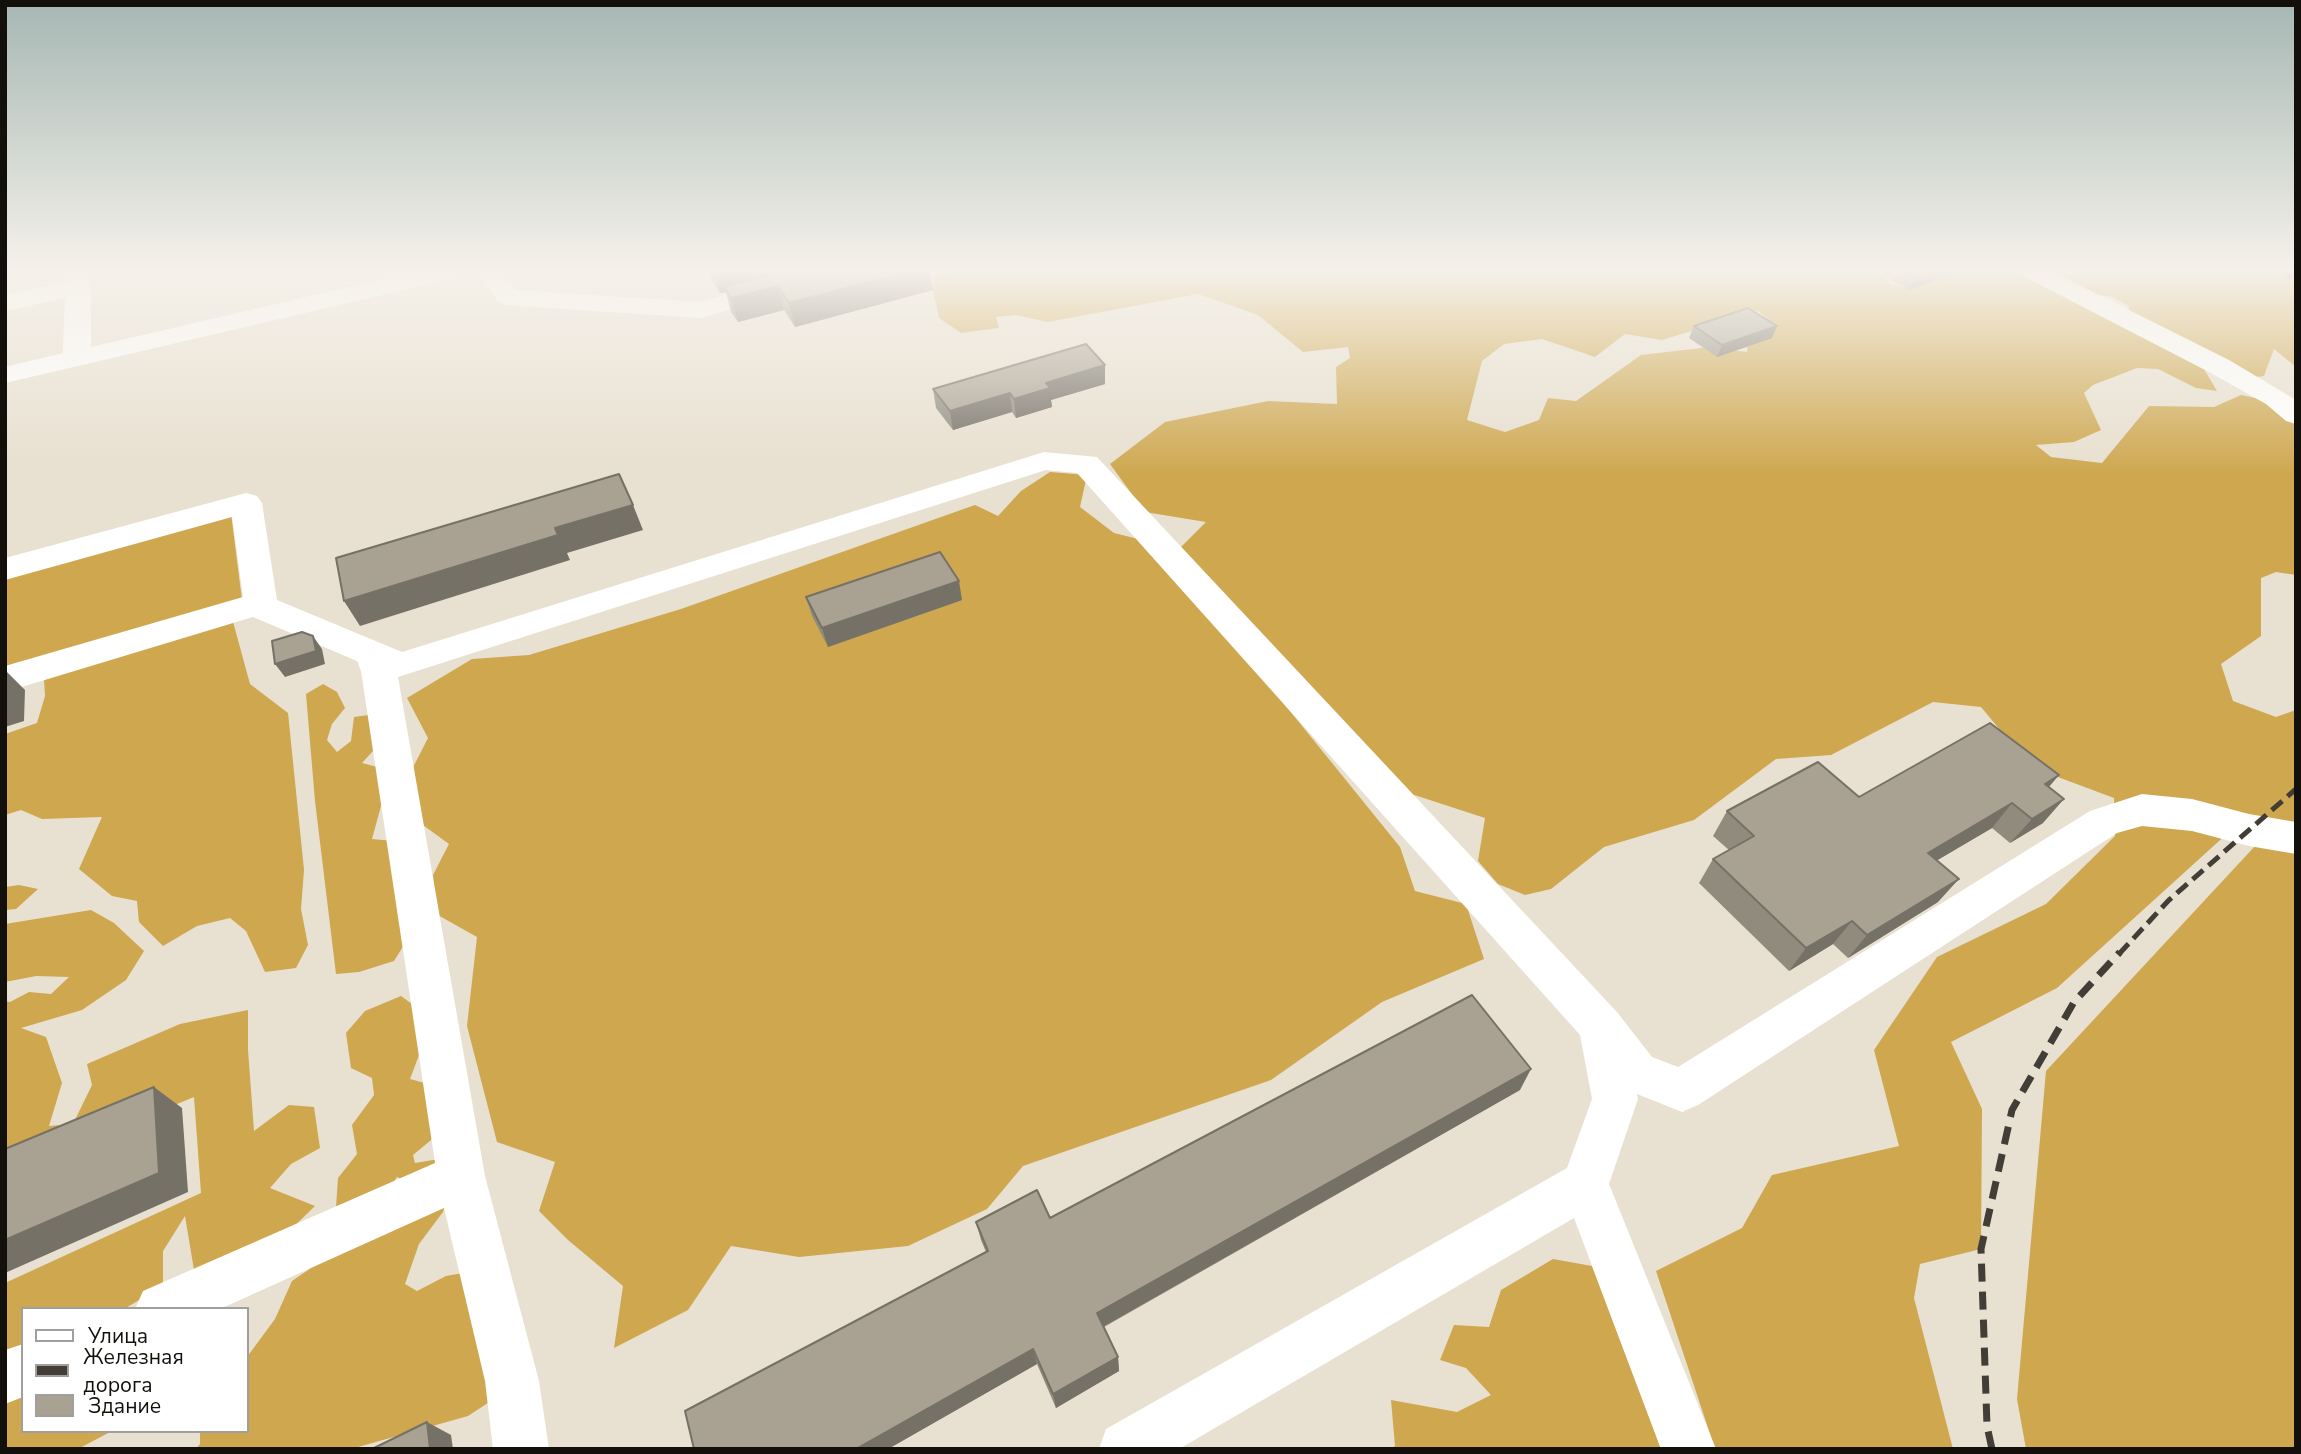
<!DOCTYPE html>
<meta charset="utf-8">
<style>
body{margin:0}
#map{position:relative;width:2301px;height:1454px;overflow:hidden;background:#e8e0d0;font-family:"Nunito Sans",sans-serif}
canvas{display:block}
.frame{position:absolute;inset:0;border:7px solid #13100b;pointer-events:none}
.legend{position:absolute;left:21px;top:1307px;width:228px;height:126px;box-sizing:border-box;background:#fff;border:2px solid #a19f9d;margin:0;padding:9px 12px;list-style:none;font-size:21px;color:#13100b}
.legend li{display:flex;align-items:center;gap:14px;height:35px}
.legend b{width:35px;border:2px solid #a19f9d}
</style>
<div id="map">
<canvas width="2301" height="1454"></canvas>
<div class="frame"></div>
<ul class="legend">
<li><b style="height:9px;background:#fff"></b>Улица</li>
<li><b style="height:9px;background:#423e37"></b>Железная дорога</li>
<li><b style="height:19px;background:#a9a293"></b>Здание</li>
</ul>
</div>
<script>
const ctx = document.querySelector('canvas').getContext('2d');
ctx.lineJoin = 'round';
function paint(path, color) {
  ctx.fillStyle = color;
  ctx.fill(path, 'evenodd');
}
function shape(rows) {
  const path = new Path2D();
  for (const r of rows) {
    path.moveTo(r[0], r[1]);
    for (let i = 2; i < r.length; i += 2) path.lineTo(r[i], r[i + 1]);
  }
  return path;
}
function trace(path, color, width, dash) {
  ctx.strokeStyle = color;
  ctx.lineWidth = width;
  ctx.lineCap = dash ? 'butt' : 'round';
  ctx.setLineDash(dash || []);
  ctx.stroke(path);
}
const forest = shape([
 [948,272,1879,272,1891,284,1911,288,1947,272,2030,272,2174,348,2204,369,2217,391,2196,388,2158,369,2137,368,2093,385,2084,393,2101,430,2074,442,2036,445,2051,457,2102,463,2149,406,2214,407,2241,395,2265,400,2296,421,2296,575,2276,572,2261,578,2261,636,2221,664,2233,701,2276,717,2296,710,2296,1449,2026,1449,2017,1399,2046,1071,2269,831,2240,822,2057,988,1951,1042,1982,1109,1981,1249,1920,1264,1914,1298,1953,1449,1715,1449,1656,1271,1742,1228,1772,1175,1899,1146,1874,1050,1937,957,2046,904,2115,836,2114,798,2031,767,1981,707,1933,702,1831,755,1776,759,1694,820,1604,847,1551,889,1525,895,1498,884,1478,861,1485,818,1399,790,1180,548,1206,522,1145,512,1110,464,1165,422,1268,401,1337,404,1336,367,1350,358,1348,347,1303,352,1258,315,1198,294,1048,322,1016,315,996,317,999,328,961,333,939,318,933,290,934,276],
 [1758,311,1769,320,1749,333,1747,352,1710,347,1641,355,1576,401,1548,398,1539,420,1505,432,1467,420,1482,361,1504,344,1542,339,1595,357,1625,334,1662,340],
 [2051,272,2296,272,2296,367,2274,349,2264,376,2248,378,2128,315,2129,306,2112,297,2077,291],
 [1050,472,1087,475,1080,507,1114,533,1154,543,1400,847,1415,891,1466,904,1484,959,1382,1002,1271,1080,1023,1166,987,1209,908,1246,799,1257,731,1246,688,1310,614,1348,623,1286,568,1240,539,1211,555,1162,497,1142,467,1026,477,937,436,914,433,875,449,844,416,820,403,787,428,738,407,698,472,659,529,655,681,609,975,505,998,516,1021,491],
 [231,513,242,600,5,672,5,575],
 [232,618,250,684,288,713,304,870,301,909,308,945,296,968,265,972,246,931,230,918,197,926,163,946,139,922,137,901,112,896,79,869,102,817,42,819,21,810,5,815,5,734,37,723,45,696,44,679],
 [323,684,337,692,345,708,332,724,327,740,337,752,351,741,354,717,376,714,383,740,362,763,381,768,387,784,372,839,394,841,409,937,394,961,359,972,336,974,315,801,306,694],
 [19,885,38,889,16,909,5,910,5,887],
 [91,910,114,923,144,951,126,980,82,1010,21,1028,46,1037,62,1083,49,1126,73,1124,92,1085,87,1064,180,1024,248,1010,248,1050,254,1131,289,1105,314,1107,320,1148,291,1164,270,1188,315,1206,281,1239,195,1276,185,1216,163,1251,163,1286,124,1309,23,1309,23,1355,5,1362,5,1283,201,1193,194,1097,5,1175,5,1001,10,1002,29,992,51,994,69,977,36,976,5,982,5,924],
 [401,996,416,1007,422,1047,410,1079,432,1085,436,1136,413,1155,415,1163,445,1158,407,1181,397,1177,378,1205,336,1207,338,1178,357,1154,352,1125,374,1095,372,1078,351,1068,346,1033,365,1011],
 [450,1189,443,1212,419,1244,405,1284,417,1291,446,1276,463,1273,500,1395,468,1416,351,1449,196,1449,200,1444,200,1431,247,1431,247,1357,275,1319,292,1281,314,1266],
 [1553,1259,1592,1266,1661,1449,1391,1449,1395,1446,1391,1400,1457,1412,1491,1395,1466,1368,1440,1360,1454,1325,1489,1327,1501,1290],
 [23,1381,23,1431,112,1431,78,1449,5,1449,5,1389]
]);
const minor = shape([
 [66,272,91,272,91,347,414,272,459,272,455,277,446,280,5,383,5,367,63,353,65,298,5,311,5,295,65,282,66,272],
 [480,272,504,272,515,290,699,302,806,272,846,272,842,277,700,318,507,305,498,302,480,272],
 [2021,272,2053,272,2229,360,2296,400,2296,424,2286,421,2266,404,2209,372,2025,277,2021,272],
 [1044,452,1097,457,1617,1012,1652,1057,1678,1067,2090,811,2142,794,2192,799,2249,814,2296,822,2296,854,2249,846,2192,831,2142,826,2117,833,1698,1105,1682,1112,1637,1094,1638,1099,1609,1184,1716,1449,1661,1449,1574,1218,1179,1449,1099,1449,1106,1429,1567,1168,1592,1099,1580,1035,1077,473,1046,470,398,677,485,1176,539,1381,549,1449,493,1449,485,1381,444,1208,220,1309,135,1309,143,1291,435,1163,361,671,357,661,253,617,5,692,5,666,243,597,232,517,5,580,5,558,246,493,257,496,262,503,277,600,402,652,1044,452],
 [23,1344,23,1397,5,1404,5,1350,23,1344]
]);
const railFar2 = shape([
 [2283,272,2296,280]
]);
const railFar1 = shape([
 [2119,954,2169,900,2296,789]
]);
const rail = shape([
 [1992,1449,1987,1426,1981,1249,2012,1110,2074,1002,2120,952]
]);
const wall = shape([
 [707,272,930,272,933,290,795,327,784,310,738,322,731,312,726,292,720,293],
 [1880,272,1957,272,1957,273,1909,290,1879,273],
 [1694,326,1777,326,1772,338,1717,357,1689,338],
 [1105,365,1105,384,1051,400,1052,407,1016,418,1012,412,953,430,936,408,933,389],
 [806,597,962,600,828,647,812,616],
 [2059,775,2049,787,2043,823,2010,843,1992,828,1937,860,1938,902,1848,958,1833,944,1789,971,1699,883,1713,859,1729,850,1713,836,1727,811],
 [1520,1090,1104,1327,1118,1357,1119,1371,1056,1408,1037,1364,888,1449,694,1449,986,1252,981,1240,976,1222,1050,1218]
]);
const shadedWall = shape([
 [726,272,792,272,725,287,726,292,720,293,715,275],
 [908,272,930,272,933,290,795,327,789,303],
 [1932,272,1957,272,1957,273,1909,290,1915,278],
 [778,286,784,310,738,322,731,298],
 [1777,326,1772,338,1717,357,1722,345],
 [1105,365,1105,384,1051,400,1052,407,1016,418,1014,399,1046,383],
 [1010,393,1012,412,953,430,950,411],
 [633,505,643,530,567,553,570,560,360,626,344,601,555,528],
 [959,581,962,600,828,647,822,628],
 [313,636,322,649,325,664,285,677,275,664],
 [6,671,25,690,24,721,5,727],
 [2059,775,2038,799,2045,784],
 [2064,799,2043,823,2010,843,2032,819],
 [2012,803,1992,828,1909,877,1928,853],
 [1959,879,1938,902,1848,958,1867,935],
 [1852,921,1833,944,1789,971,1806,948],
 [1531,1069,1520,1090,1099,1329,1097,1313],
 [154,1087,182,1108,188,1192,5,1273,5,1240],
 [1033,1349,1037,1364,888,1449,856,1449],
 [1118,1357,1119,1371,1056,1408,1053,1394],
 [427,1422,451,1435,453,1449,430,1449]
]);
const building = shape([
 [713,272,726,272,715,275,713,272],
 [780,272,908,272,789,303,778,286,731,298,725,287,780,272],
 [1904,272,1932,272,1915,278,1904,272],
 [1748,308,1777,326,1722,345,1694,326,1748,308],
 [1086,344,1105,365,1046,383,1050,388,1014,399,1010,393,950,411,933,389,1086,344],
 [619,474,633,505,555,528,558,535,344,601,336,558,619,474],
 [940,552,959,581,822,628,806,597,940,552],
 [302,632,313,636,316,651,275,664,272,641,302,632],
 [1990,723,2059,775,2045,784,2064,799,2032,819,2012,803,1928,853,1959,879,1867,935,1852,921,1806,948,1713,859,1754,836,1727,811,1818,762,1859,797,1990,723],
 [1472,995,1531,1069,1097,1313,1118,1357,1053,1394,1033,1349,856,1449,694,1449,685,1411,988,1251,976,1222,1037,1190,1050,1218,1472,995],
 [154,1087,159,1173,5,1240,5,1149,154,1087],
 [427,1422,430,1449,372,1449,427,1422]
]);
paint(forest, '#cea74f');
paint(minor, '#fff');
trace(railFar2, '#423e37', 4.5, [10, 5]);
trace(railFar1, '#423e37', 5, [14, 7]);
trace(rail, '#423e37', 7, [18, 10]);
paint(wall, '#918b7e');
paint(shadedWall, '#767167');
paint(building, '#a9a293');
trace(building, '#767167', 2);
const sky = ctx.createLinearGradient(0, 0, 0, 475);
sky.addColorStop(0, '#a6b7b3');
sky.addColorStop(0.57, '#f5f1ea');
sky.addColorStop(1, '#f5f1ea00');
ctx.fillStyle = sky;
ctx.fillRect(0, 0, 2301, 475);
</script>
